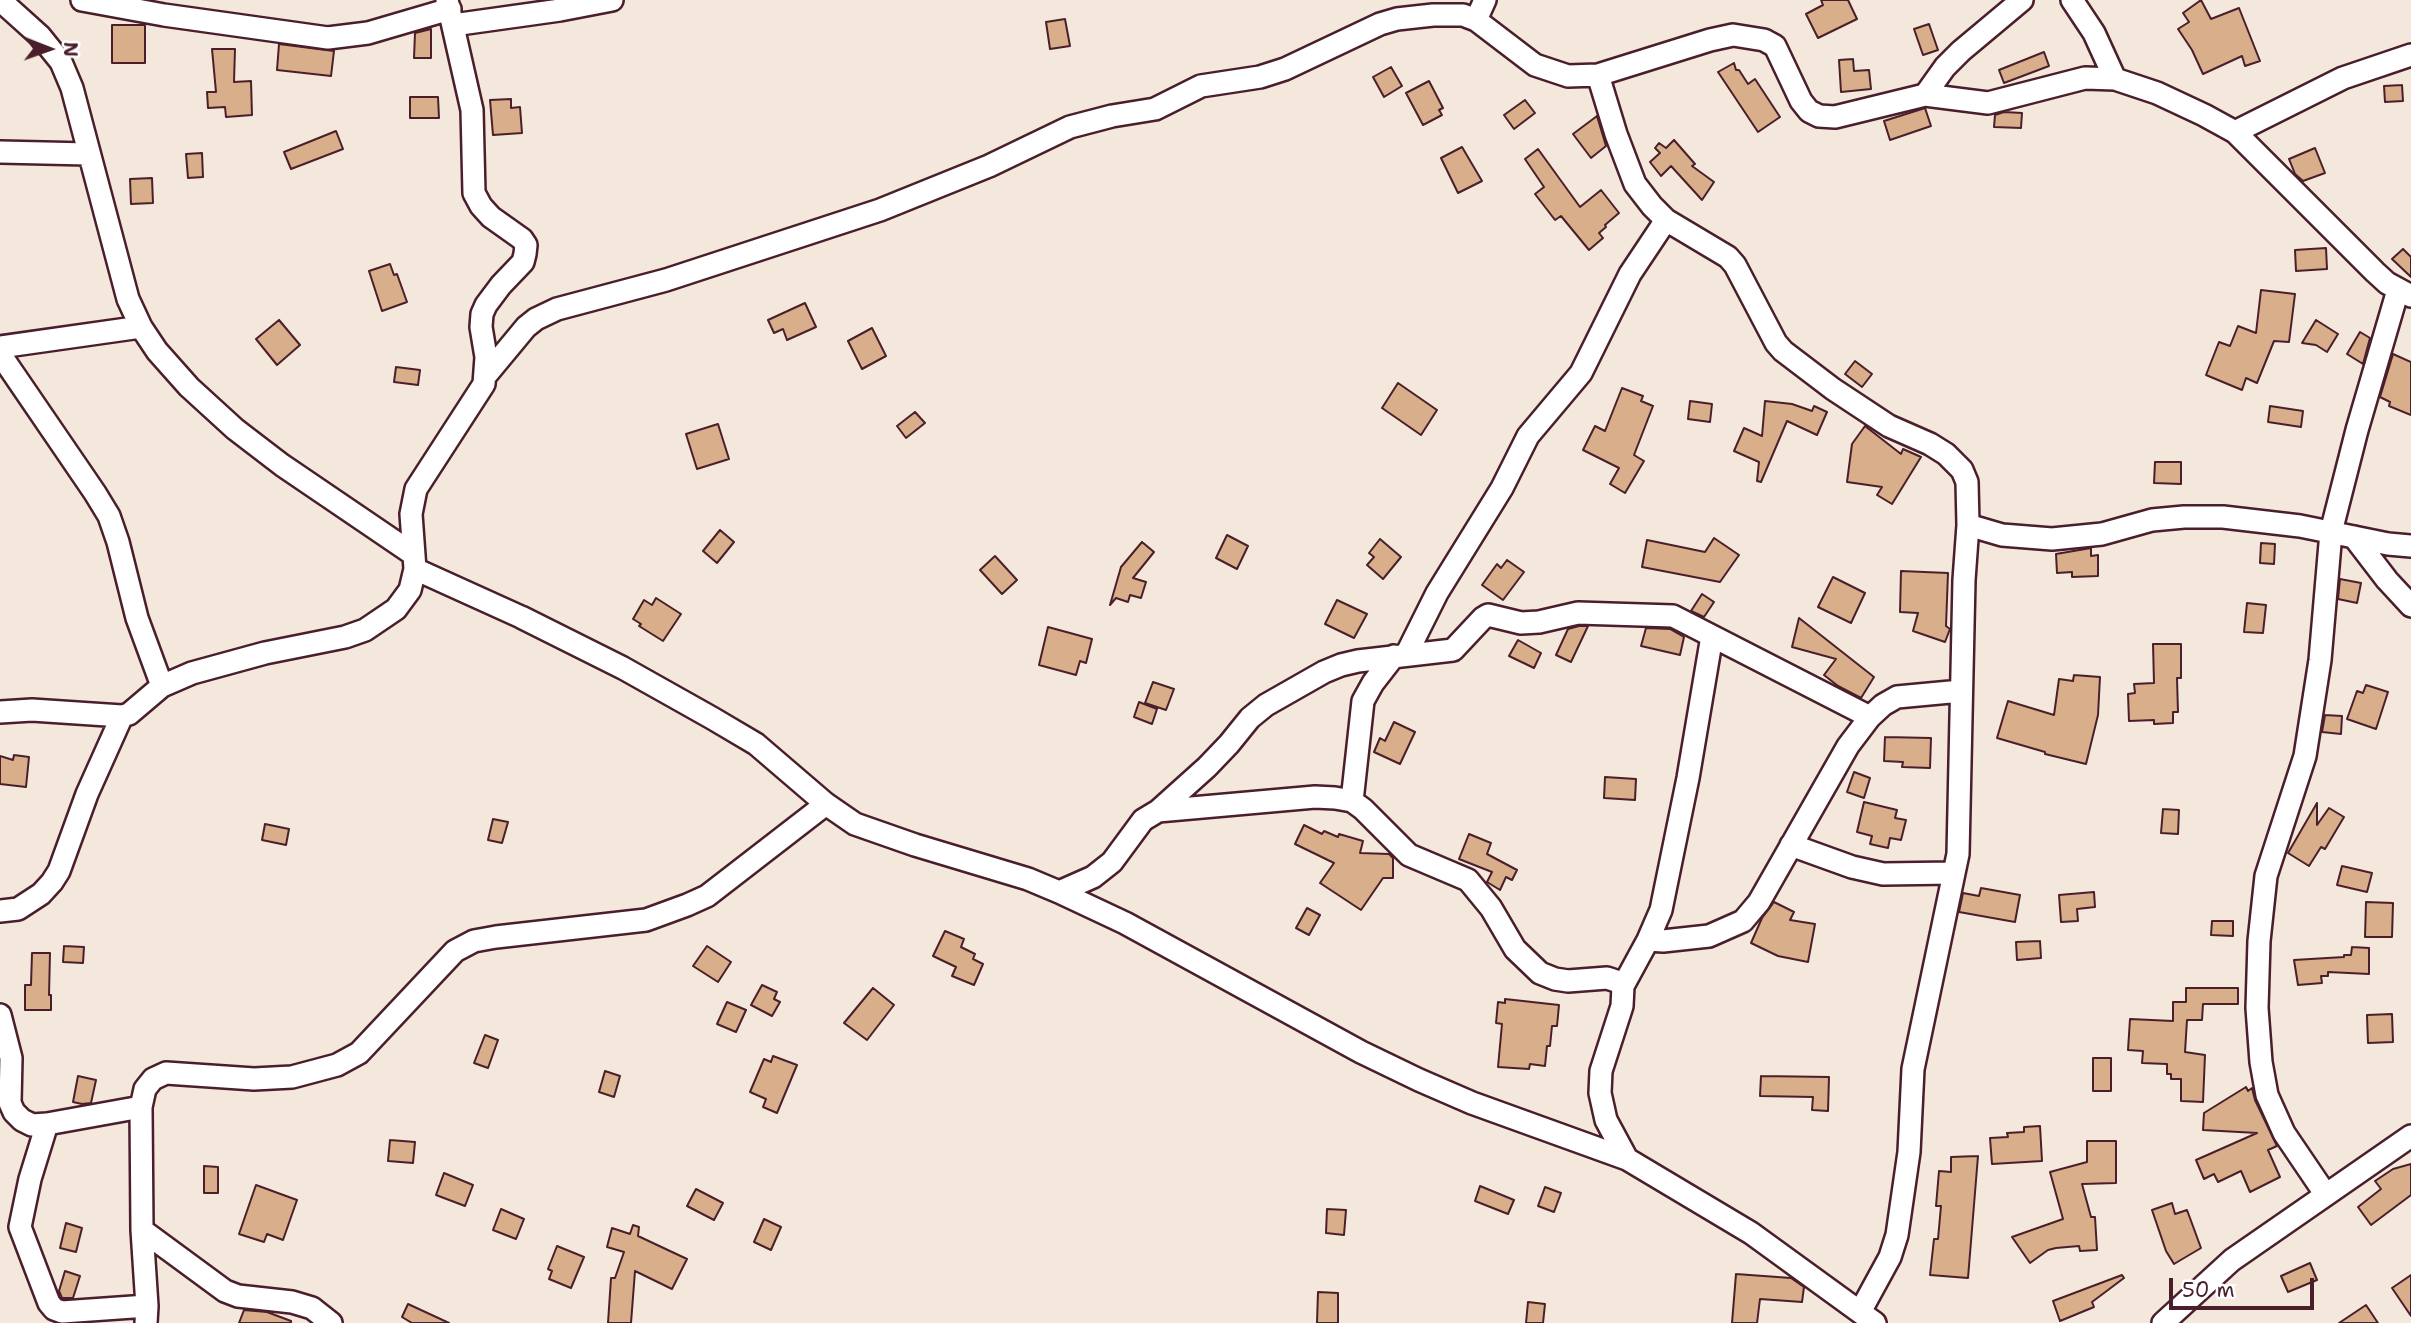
<!DOCTYPE html>
<style>
body{margin:0}
#map{position:relative;width:2411px;height:1323px;overflow:hidden;background:#f4e7dc;font-family:"Shantell Sans",sans-serif}
canvas{display:block}
.north{position:absolute;left:14px;top:14px;width:70px;height:70px;-webkit-text-stroke:5px #fff;paint-order:stroke;rotate:91deg;font-size:19px;font-weight:700;line-height:28px;text-align:center;color:#4a1f2b}
.north::after{content:'';display:block;margin:auto;width:24px;height:32px;background:#4a1f2b;clip-path:polygon(50% 0,100% 100%,50% 72%,0 100%)}
.scale{position:absolute;left:2169px;top:1278px;width:145px;height:32px;box-sizing:border-box;border:4px solid #4a1f2b;border-top:0;padding-left:9px;font-size:21px;line-height:24px;white-space:nowrap;color:#4a1f2b;-webkit-text-stroke:5px #fff;paint-order:stroke}
</style>
<div id="map">
<canvas width="2411" height="1323"></canvas>
<div class="north">N</div>
<div class="scale">50 m</div>
</div>
<script>
const ctx = document.querySelector('canvas').getContext('2d');
ctx.lineJoin = 'round';
function paint(path, color) {
  ctx.fillStyle = color;
  ctx.fill(path, 'evenodd');
}
function shape(rows) {
  const path = new Path2D();
  for (const r of rows) {
    path.moveTo(r[0], r[1]);
    for (let i = 2; i < r.length; i += 2) path.lineTo(r[i], r[i + 1]);
  }
  return path;
}
function trace(path, color, width, dash) {
  ctx.strokeStyle = color;
  ctx.lineWidth = width;
  ctx.lineCap = dash ? 'butt' : 'round';
  ctx.setLineDash(dash || []);
  ctx.stroke(path);
}
const building = shape([
 [1821,0,1848,0,1857,19,1818,38,1806,14,1823,5,1821,0],
 [2201,0,2211,19,2239,8,2260,61,2245,66,2242,56,2203,74,2192,50,2178,29,2189,22,2183,13,2201,0],
 [1065,19,1070,46,1050,49,1046,22,1065,19],
 [1929,24,1938,50,1923,55,1914,29,1929,24],
 [112,25,145,25,145,63,112,63,112,25],
 [431,29,431,58,414,58,415,33,431,29],
 [279,44,334,51,331,76,277,70,279,44],
 [212,49,235,49,234,82,251,81,252,115,226,117,225,107,208,108,207,92,216,92,212,49],
 [2044,52,2049,66,2004,83,1999,70,2044,52],
 [1853,59,1854,71,1869,70,1871,89,1841,92,1839,60,1853,59],
 [1734,63,1736,70,1739,70,1748,84,1755,79,1780,117,1758,132,1718,72,1734,63],
 [1391,67,1402,86,1384,97,1373,77,1391,67],
 [1429,81,1443,108,1439,110,1442,115,1423,125,1406,93,1429,81],
 [2402,85,2403,101,2385,102,2384,86,2402,85],
 [410,97,438,97,439,118,410,118,410,97],
 [511,99,511,108,520,107,522,133,493,135,490,100,511,99],
 [1525,100,1535,113,1514,129,1504,115,1525,100],
 [1925,108,1931,126,1890,140,1884,121,1925,108],
 [2004,112,2022,113,2021,128,1994,127,1995,115,2004,112],
 [1597,116,1606,146,1591,158,1573,134,1597,116],
 [336,131,343,149,291,169,284,152,336,131],
 [1674,140,1695,164,1692,166,1714,182,1702,200,1671,166,1661,176,1650,162,1660,153,1655,148,1659,143,1666,148,1674,140],
 [1462,147,1482,181,1458,193,1441,158,1462,147],
 [2315,148,2325,173,2303,181,2295,174,2289,159,2315,148],
 [1538,149,1580,207,1601,190,1619,213,1605,225,1606,227,1599,233,1603,238,1589,250,1561,216,1555,220,1535,194,1544,187,1525,159,1538,149],
 [202,153,203,177,188,178,186,154,202,153],
 [152,178,153,203,131,204,130,179,152,178],
 [2326,248,2327,269,2296,271,2295,250,2326,248],
 [2403,249,2411,257,2411,277,2392,259,2403,249],
 [390,264,394,275,397,274,407,302,382,311,369,271,390,264],
 [2261,290,2295,294,2289,342,2274,341,2257,383,2246,378,2242,390,2206,375,2219,342,2230,346,2238,326,2256,333,2261,290],
 [805,303,816,327,787,340,783,329,774,333,768,320,805,303],
 [279,320,300,345,277,365,256,339,279,320],
 [2316,320,2338,334,2327,352,2316,345,2302,343,2316,320],
 [872,328,886,356,862,369,848,341,872,328],
 [2360,332,2370,338,2363,364,2347,354,2360,332],
 [2393,354,2411,362,2411,415,2389,406,2390,402,2380,397,2393,354],
 [1855,361,1872,374,1862,387,1845,374,1855,361],
 [396,367,420,370,418,385,394,382,396,367],
 [1398,383,1437,410,1421,435,1382,408,1398,383],
 [1622,388,1643,396,1641,401,1653,406,1634,455,1644,461,1625,493,1610,484,1619,468,1583,450,1595,426,1605,431,1622,388],
 [1690,401,1712,404,1710,422,1688,419,1690,401],
 [1765,401,1792,404,1812,411,1814,406,1827,412,1817,435,1787,421,1761,482,1757,481,1759,462,1734,451,1744,428,1762,436,1765,401],
 [2270,406,2303,411,2301,427,2268,422,2270,406],
 [915,412,925,423,906,438,897,426,915,412],
 [718,424,729,459,697,469,686,434,718,424],
 [1865,426,1901,454,1903,449,1921,457,1892,504,1877,495,1882,487,1847,482,1852,444,1865,426],
 [2155,462,2181,462,2181,484,2154,483,2155,462],
 [720,530,734,542,717,563,703,551,720,530],
 [1227,535,1248,546,1237,569,1216,558,1227,535],
 [1714,538,1739,555,1720,582,1642,567,1647,540,1705,552,1714,538],
 [1380,539,1401,557,1383,579,1367,565,1374,557,1369,553,1380,539],
 [1142,542,1154,552,1133,578,1146,582,1141,598,1130,595,1128,602,1116,598,1110,605,1121,567,1142,542],
 [2261,543,2275,544,2274,564,2260,563,2261,543],
 [2091,548,2091,556,2098,555,2098,576,2072,577,2072,572,2057,573,2056,554,2091,548],
 [995,556,1017,580,1002,594,980,570,995,556],
 [1507,560,1524,572,1503,600,1482,585,1497,564,1501,568,1507,560],
 [1901,571,1948,573,1946,626,1950,629,1945,642,1913,631,1918,613,1900,612,1901,571],
 [1833,577,1865,593,1851,623,1818,607,1833,577],
 [2340,579,2361,583,2357,603,2338,599,2340,579],
 [1702,594,1714,602,1704,617,1691,611,1702,594],
 [656,598,681,614,663,641,639,626,641,624,633,619,644,600,652,605,656,598],
 [1337,600,1367,614,1354,638,1325,624,1337,600],
 [2247,603,2266,605,2263,633,2244,632,2247,603],
 [1799,618,1874,677,1861,698,1838,686,1824,675,1836,659,1792,647,1799,618],
 [1579,626,1588,626,1571,662,1556,655,1568,629,1579,626],
 [1048,627,1092,639,1086,663,1080,661,1076,675,1039,665,1048,627],
 [1646,628,1670,629,1684,637,1680,655,1641,646,1646,628],
 [1518,640,1541,653,1534,668,1509,656,1518,640],
 [2153,644,2181,644,2181,678,2177,678,2178,712,2173,712,2173,723,2154,724,2154,720,2129,721,2128,694,2135,693,2134,684,2154,683,2153,644],
 [2074,675,2100,677,2098,715,2086,764,2045,754,2045,752,1997,738,2008,701,2054,715,2059,679,2073,681,2074,675],
 [1153,682,1174,689,1166,710,1145,703,1153,682],
 [2366,685,2388,692,2376,729,2347,719,2357,691,2363,693,2366,685],
 [1139,702,1157,709,1152,724,1134,717,1139,702],
 [2325,715,2342,716,2341,734,2322,732,2325,715],
 [1394,722,1415,732,1400,764,1374,752,1380,738,1385,741,1394,722],
 [1885,737,1931,738,1930,768,1902,767,1903,762,1884,761,1885,737],
 [14,755,29,757,26,787,0,784,0,756,13,760,14,755],
 [1854,772,1870,778,1864,798,1847,792,1854,772],
 [1605,777,1636,779,1635,800,1604,798,1605,777],
 [1864,802,1897,810,1895,818,1906,820,1901,840,1890,838,1888,848,1870,844,1872,836,1857,832,1864,802],
 [2317,803,2317,825,2329,808,2344,817,2325,849,2321,847,2309,866,2288,853,2317,803],
 [2163,809,2179,810,2178,834,2161,833,2163,809],
 [493,819,508,822,502,843,488,840,493,819],
 [265,824,289,829,286,845,262,840,265,824],
 [1304,825,1322,834,1324,831,1338,837,1339,834,1363,841,1360,853,1389,854,1393,858,1393,878,1383,878,1361,910,1320,883,1334,863,1295,844,1304,825],
 [1469,834,1491,843,1487,854,1517,870,1512,880,1506,877,1500,890,1487,882,1492,872,1459,859,1469,834],
 [2342,866,2372,873,2367,892,2337,885,2342,866],
 [1981,888,2020,895,2015,922,1959,912,1963,893,1979,896,1981,888],
 [2094,892,2095,907,2077,909,2078,921,2061,922,2059,895,2094,892],
 [1774,902,1794,912,1790,920,1815,924,1808,962,1778,956,1751,943,1762,918,1774,902],
 [2366,902,2393,903,2392,937,2365,937,2366,902],
 [1307,908,1320,915,1309,935,1296,928,1307,908],
 [2212,921,2233,921,2233,936,2211,935,2212,921],
 [945,931,964,939,961,947,975,954,973,959,983,964,974,985,952,976,956,967,933,956,945,931],
 [2040,941,2041,958,2017,960,2016,942,2040,941],
 [64,946,84,947,83,963,63,962,64,946],
 [707,946,731,962,718,982,693,966,707,946],
 [2352,947,2369,948,2369,974,2328,972,2328,976,2321,976,2322,983,2298,985,2294,960,2344,957,2344,955,2351,955,2352,947],
 [32,953,50,953,49,995,51,995,51,1010,25,1010,25,985,31,985,32,953],
 [762,985,777,992,774,999,780,1002,772,1016,751,1005,762,985],
 [873,988,894,1005,867,1040,844,1023,873,988],
 [2186,988,2238,988,2238,1004,2203,1004,2202,1020,2187,1020,2185,1052,2205,1055,2203,1102,2181,1101,2181,1079,2171,1079,2171,1074,2167,1074,2167,1064,2142,1063,2143,1051,2128,1050,2130,1019,2173,1021,2173,1002,2186,1002,2186,988],
 [1505,999,1559,1005,1557,1026,1552,1026,1550,1046,1547,1046,1545,1066,1530,1064,1529,1069,1498,1067,1502,1024,1496,1023,1498,1002,1505,1003,1505,999],
 [727,1002,746,1010,736,1032,717,1024,727,1002],
 [2392,1014,2393,1042,2368,1043,2367,1015,2392,1014],
 [485,1035,498,1040,488,1068,474,1063,485,1035],
 [773,1056,797,1065,777,1113,763,1107,766,1099,750,1092,764,1059,771,1062,773,1056],
 [2093,1058,2111,1058,2111,1091,2093,1091,2093,1058],
 [605,1071,620,1076,614,1097,599,1092,605,1071],
 [78,1076,96,1080,91,1103,82,1104,73,1102,78,1076],
 [1761,1076,1829,1077,1828,1111,1812,1110,1813,1097,1760,1096,1761,1076],
 [2246,1087,2248,1091,2252,1088,2255,1100,2277,1146,2268,1150,2280,1177,2250,1192,2241,1171,2218,1182,2214,1174,2204,1179,2196,1160,2257,1133,2203,1130,2204,1113,2246,1087],
 [2040,1126,2042,1161,1992,1164,1990,1138,2008,1137,2007,1133,2024,1132,2024,1127,2040,1126],
 [390,1140,415,1142,413,1163,388,1161,390,1140],
 [2087,1141,2116,1141,2116,1183,2082,1184,2091,1217,2095,1217,2097,1250,2080,1251,2079,1246,2056,1248,2048,1250,2030,1263,2012,1237,2063,1219,2050,1172,2087,1162,2087,1141],
 [1978,1156,1968,1278,1930,1275,1934,1239,1938,1239,1941,1206,1936,1206,1939,1171,1951,1172,1951,1157,1978,1156],
 [2411,1164,2411,1195,2371,1225,2358,1207,2381,1189,2375,1181,2393,1169,2411,1164],
 [204,1166,218,1167,218,1193,204,1193,204,1166],
 [444,1173,473,1185,465,1206,436,1195,444,1173],
 [256,1185,297,1200,283,1240,267,1234,264,1242,239,1234,256,1185],
 [1480,1186,1514,1200,1508,1214,1475,1201,1480,1186],
 [1545,1187,1561,1193,1554,1212,1538,1206,1545,1187],
 [696,1189,723,1203,714,1220,687,1206,696,1189],
 [2172,1203,2175,1214,2187,1210,2201,1248,2174,1264,2166,1251,2152,1210,2172,1203],
 [501,1209,524,1219,516,1239,493,1230,501,1209],
 [1327,1209,1346,1210,1344,1235,1326,1233,1327,1209],
 [764,1219,781,1227,771,1250,754,1242,764,1219],
 [66,1223,82,1228,76,1252,60,1248,66,1223],
 [633,1225,639,1227,638,1236,687,1259,672,1289,635,1271,631,1323,608,1323,611,1278,615,1278,624,1252,607,1247,612,1228,630,1234,633,1225],
 [557,1246,584,1257,571,1288,549,1279,552,1271,548,1269,557,1246],
 [2310,1263,2317,1280,2288,1292,2281,1276,2310,1263],
 [65,1271,80,1276,73,1298,62,1298,59,1291,65,1271],
 [1736,1274,1791,1278,1804,1287,1802,1302,1760,1299,1757,1323,1732,1323,1736,1274],
 [2122,1275,2124,1278,2092,1302,2094,1307,2060,1321,2053,1301,2122,1275],
 [2411,1275,2411,1316,2392,1288,2411,1275],
 [1318,1292,1338,1293,1338,1323,1317,1323,1318,1292],
 [1528,1302,1545,1304,1543,1323,1526,1323,1528,1302],
 [408,1304,449,1323,412,1323,402,1317,408,1304],
 [2366,1305,2378,1323,2339,1323,2366,1305],
 [244,1310,267,1312,291,1321,291,1323,239,1323,244,1310]
]);
const minor = shape([
 [0,0,40,36,61,62,72,88,128,299,141,327,157,351,189,387,235,429,282,465,413,554],
 [82,0,164,15,328,38,368,33,450,9],
 [2072,0,2094,33,2115,79],
 [1476,20,1485,0],
 [453,25,560,10,612,0],
 [1598,75,1616,134,1635,184,1652,206,1666,220,1728,257,1735,265,1776,343,1783,351,1833,389,1889,426,1930,444,1946,454,1962,470,1967,482,1968,525,1964,580,1958,854,1913,1069,1909,1152,1897,1235,1890,1257,1860,1312],
 [1925,95,1945,67,1961,51,2022,0],
 [2235,132,2343,78,2411,55],
 [0,152,88,154],
 [0,347,141,327],
 [0,354,95,493,109,516,118,542,137,618,162,686],
 [487,374,526,327,536,319,557,309,666,280,880,210,989,166,1070,127,1112,116,1155,109,1201,86,1260,77,1285,69,1380,24,1397,19,1433,15,1463,15,1476,20,1535,65,1568,76,1598,75,1710,40,1733,35,1764,40,1775,46,1801,101,1809,111,1819,116,1835,117,1925,95,1988,103,2085,78,2115,79,2157,93,2204,115,2235,132,2375,272,2387,283,2411,296],
 [1968,525,2002,535,2052,539,2102,534,2152,520,2184,517,2223,517,2300,526,2388,544,2411,546],
 [2354,537,2387,580,2411,606],
 [415,569,521,617,623,668,712,718,756,744,826,804,855,824,915,845,1028,879,1059,892,1125,923,1361,1052,1419,1080,1472,1103,1627,1159,1751,1233,1875,1323],
 [1406,655,1437,593,1502,488,1528,436,1581,373,1630,274,1666,220],
 [0,712,32,710,122,716,129,714,162,686,192,673,265,653,345,637,365,630,396,609,410,590,415,569,411,514,416,489,484,384,486,357,481,327,482,314,486,305,501,285,523,262,525,254,526,245,522,239,491,217,481,206,474,193,472,110,447,0],
 [1352,801,1363,701,1373,683,1394,656],
 [1158,811,1207,767,1229,744,1250,718,1266,705,1324,672,1341,665,1358,661,1453,650,1483,618,1488,615,1521,623,1539,622,1578,613,1673,616,1870,717],
 [1791,845,1852,867,1883,874,1954,873],
 [1059,892,1093,877,1112,862,1143,820,1158,811,1315,797,1335,798,1352,801,1363,809,1409,855,1468,880,1491,908,1515,949,1540,973,1555,979,1568,981,1607,978,1616,981,1623,986,1622,1006,1601,1071,1600,1093,1606,1120,1627,1159],
 [0,911,18,909,41,894,52,882,59,871,87,794,122,716],
 [1648,940,1663,941,1709,936,1743,921,1759,902,1848,746,1870,717,1883,705,1897,697,1961,691],
 [1623,986,1648,940,1661,910,1688,778,1712,636],
 [0,1015,11,1058,10,1103,14,1112,22,1120,32,1125,47,1124,141,1107],
 [47,1124,30,1179,20,1227,49,1303,54,1309,62,1312,147,1306],
 [2326,1195,2284,1133,2267,1095,2261,1062,2257,1008,2259,941,2266,876,2305,756,2320,660,2331,532,2357,430,2398,290],
 [142,1230,225,1291,238,1296,292,1302,312,1308,331,1323],
 [146,1323,147,1306,142,1230,141,1107,145,1089,153,1079,166,1073,254,1079,292,1077,337,1065,359,1053,455,951,474,941,496,937,646,920,687,905,707,896,826,804],
 [2163,1323,2232,1260,2411,1136]
]);
paint(building, '#d9ae8a');
trace(building, '#4a1f2b', 2);
trace(minor, '#4a1f2b', 26);
trace(minor, '#fff', 21);
</script>
